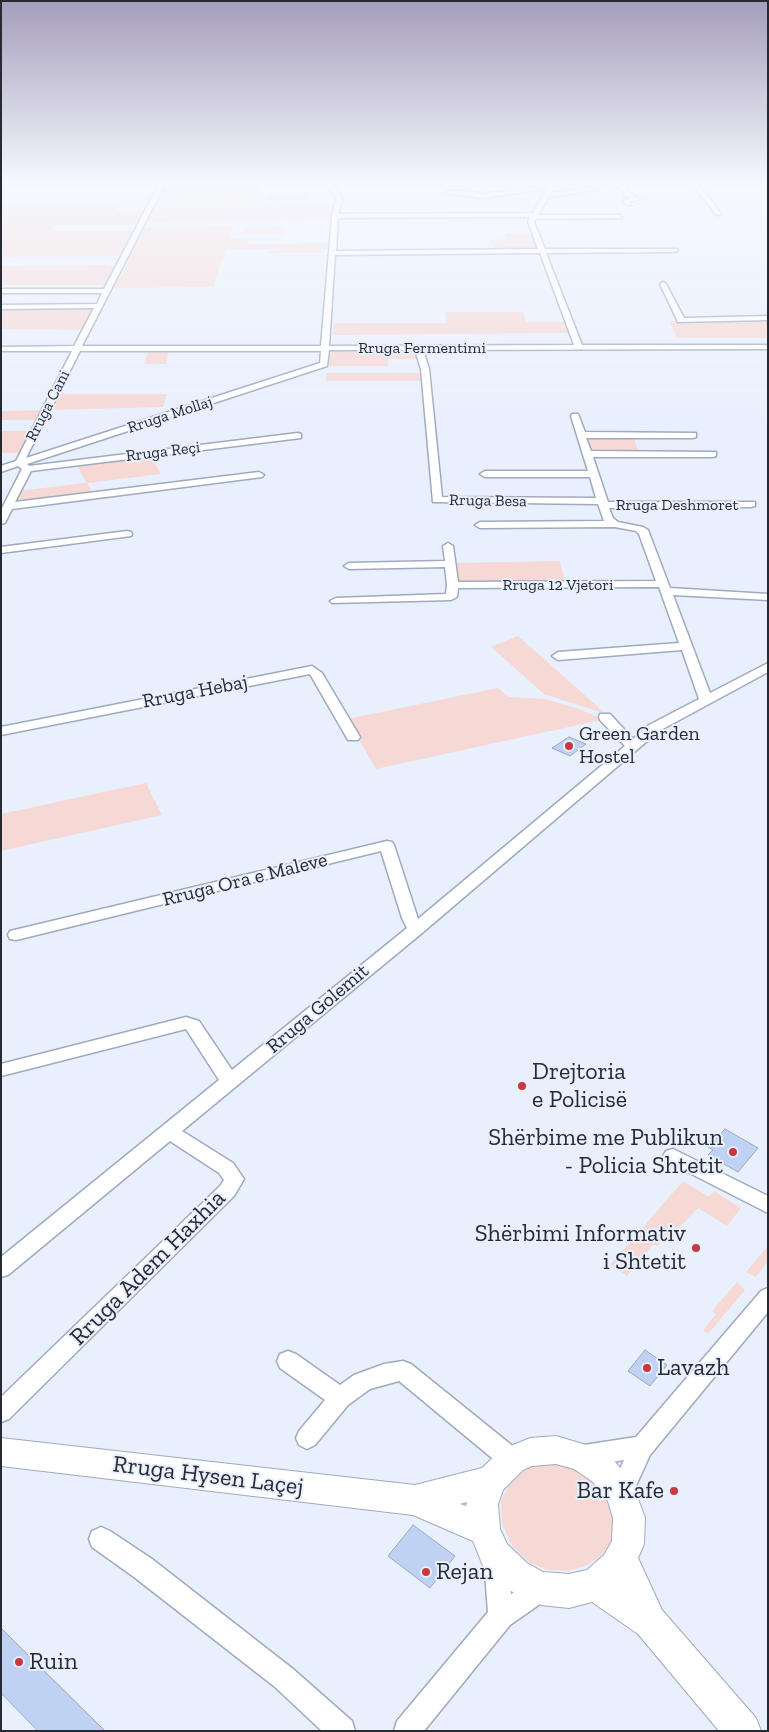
<!DOCTYPE html>
<meta charset="utf-8">
<style>
body{margin:0}
#map{position:relative;width:769px;height:1732px;overflow:hidden;background:#e9f0fd;font-family:"Zilla Slab",serif}
canvas{display:block}
.frame{position:absolute;inset:0;border:2px solid #262a32;pointer-events:none}
</style>
<div id="map">
<canvas width="769" height="1732"></canvas>
<div class="frame"></div>
</div>
<script>
const ctx = document.querySelector('canvas').getContext('2d');
ctx.lineJoin = 'round';
function paint(path, color) {
  ctx.fillStyle = color;
  ctx.fill(path, 'evenodd');
}
function shape(rows) {
  const path = new Path2D();
  for (const r of rows) {
    path.moveTo(r[0], r[1]);
    for (let i = 2; i < r.length; i += 2) path.lineTo(r[i], r[i + 1]);
  }
  return path;
}
function trace(path, color, width, dash) {
  ctx.strokeStyle = color;
  ctx.lineWidth = width;
  ctx.lineCap = dash ? 'butt' : 'round';
  ctx.setLineDash(dash || []);
  ctx.stroke(path);
}
function drawText(font, color, halo, rows, align = 'center') {
  ctx.font = font + ' "Zilla Slab",serif';
  ctx.lineWidth = 4;
  ctx.setLineDash([]);
  ctx.textBaseline = 'middle';
  ctx.strokeStyle = halo;
  ctx.fillStyle = color;
  for (const [text, x, y, turn = 0] of rows) {
    ctx.save();
    ctx.translate(x, y);
    ctx.rotate((+turn || 0) * Math.PI / 180);
    ctx.textAlign = isNaN(turn) ? turn : align;
    if (halo) ctx.strokeText(text, 0, 0);
    ctx.fillText(text, 0, 0);
    ctx.restore();
  }
}
const green = shape([
 [165,182,218,182,219,185,261,185,264,203,155,204],
 [307,194,308,201,269,202,267,195],
 [334,204,331,220,146,221,155,206],
 [1,206,118,206,116,211,145,211,138,225,55,226,51,231,135,231,123,256,1,257],
 [232,227,229,238,249,238,248,244,328,243,328,249,321,249,322,253,270,253,269,251,279,250,279,249,226,249,213,287,113,288,126,267,130,252,143,228],
 [284,227,284,234,242,234,244,228],
 [505,234,535,234,540,251,495,251,491,240,506,239],
 [115,265,118,266,107,285,1,285,1,266],
 [1,307,95,307,84,330,1,329],
 [445,312,523,312,526,322,566,322,570,333,333,335,334,323,447,323],
 [768,319,768,338,677,338,669,321],
 [148,350,169,350,166,364,144,364],
 [332,350,409,350,418,352,417,359,388,359,388,366,329,366,330,353],
 [326,373,423,373,423,381,326,381],
 [58,394,167,394,163,407,49,410],
 [42,410,37,420,1,420,1,411],
 [1,431,31,431,20,453,1,453],
 [592,436,633,436,639,453,590,453,587,438],
 [150,454,161,474,87,483,94,495,13,503,18,491,86,483,76,464],
 [560,561,565,583,460,583,457,582,455,563],
 [518,636,606,714,544,694,491,647],
 [498,688,509,697,545,699,576,708,596,716,601,720,376,769,347,719],
 [146,783,162,815,1,851,1,814],
 [683,1181,709,1197,714,1191,741,1208,727,1226,698,1208,673,1234,670,1233,657,1246,653,1244,627,1276,610,1265],
 [768,1246,768,1261,756,1277,746,1272],
 [737,1282,745,1290,708,1334,703,1330,716,1314,712,1311],
 [550,1463,573,1466,593,1478,608,1496,614,1519,611,1541,601,1556,586,1566,568,1571,549,1570,530,1563,512,1546,502,1524,501,1501,511,1482,528,1468]
]);
const building = shape([
 [569,737,586,744,570,756,552,748,569,737],
 [725,1129,758,1148,738,1172,708,1155,713,1150,708,1147,725,1129],
 [645,1350,667,1365,650,1386,628,1371,645,1350],
 [413,1525,455,1556,430,1588,388,1556,413,1525],
 [1,1628,105,1731,38,1731,1,1693,1,1628]
]);
const minor = shape([
 [160,182,166,182,82,346,321,346,332,216,336,201,335,195,324,182,330,182,341,195,342,201,338,214,533,213,547,189,483,198,443,193,446,191,469,191,483,194,549,186,551,182,557,182,551,193,596,187,598,190,549,197,538,215,620,215,622,218,536,219,534,222,545,249,677,249,678,250,675,252,546,253,582,345,768,345,768,349,423,350,429,369,442,497,596,498,590,477,485,477,480,474,485,471,588,471,571,416,572,414,578,414,585,432,696,433,696,437,693,438,586,438,591,451,716,452,716,456,713,457,593,457,608,502,755,502,755,506,751,507,609,508,613,518,618,522,643,527,648,530,670,588,768,594,768,600,673,595,710,693,768,663,768,672,659,731,422,933,182,1131,233,1163,244,1179,234,1196,9,1419,1,1422,1,1397,220,1186,224,1180,219,1173,170,1141,8,1275,1,1277,1,1257,219,1080,186,1029,1,1076,1,1064,186,1017,199,1021,232,1070,407,928,402,918,381,851,16,940,10,939,8,935,10,931,387,841,392,842,394,845,418,919,625,746,600,720,599,717,600,714,610,714,633,739,649,725,699,699,682,650,558,660,552,656,558,652,679,643,659,587,458,588,457,597,451,600,332,603,330,601,336,598,446,594,447,585,445,567,349,569,344,566,349,563,445,561,443,546,448,543,453,546,458,582,656,581,639,534,636,531,615,527,480,528,475,525,480,522,604,521,598,504,433,502,421,369,415,350,329,350,327,366,27,464,29,466,298,433,301,434,301,438,31,471,15,502,259,472,264,475,262,477,12,509,5,523,1,524,1,510,22,469,18,466,1,472,1,466,16,461,72,351,1,351,1,347,74,346,94,308,1,309,1,305,97,304,102,293,1,293,1,289,104,289,160,182],
 [530,217,528,222,538,249,336,251,338,218,530,217],
 [540,253,574,345,329,346,335,255,540,253],
 [80,351,321,351,320,363,26,458,80,351],
 [596,182,617,183,627,187,629,193,640,199,630,202,631,205,627,205,623,201,631,198,624,195,622,189,596,182],
 [690,182,696,182,721,213,721,215,717,215,690,182],
 [663,282,666,284,684,318,768,316,768,320,678,322,660,284,663,282],
 [127,531,131,532,132,534,131,536,1,553,1,547,127,531],
 [312,666,322,673,360,737,358,740,348,740,310,674,1,735,1,727,312,666],
 [673,1149,768,1196,768,1213,666,1161,663,1156,666,1151,673,1149],
 [768,1288,768,1312,650,1455,629,1501,621,1504,613,1501,609,1493,624,1460,584,1467,576,1464,572,1456,576,1448,584,1445,636,1437,761,1291,768,1288],
 [288,1351,296,1354,340,1385,354,1375,384,1364,403,1361,411,1364,520,1452,524,1460,520,1468,512,1471,504,1468,399,1381,370,1389,348,1405,315,1445,307,1449,299,1445,296,1438,299,1431,325,1400,280,1368,277,1361,280,1354,288,1351],
 [101,1527,110,1531,152,1559,293,1669,352,1721,355,1731,322,1731,275,1687,134,1577,92,1547,89,1539,92,1531,101,1527],
 [496,1549,505,1552,508,1561,511,1594,541,1576,550,1579,553,1588,550,1597,510,1625,424,1731,394,1731,397,1721,488,1612,484,1561,487,1552,496,1549]
]);
const major = shape([
 [556,1436,593,1447,615,1462,632,1482,645,1518,644,1544,638,1558,662,1610,756,1718,761,1731,719,1731,638,1634,592,1602,569,1608,541,1605,529,1600,503,1587,483,1566,473,1541,413,1515,1,1466,1,1438,415,1485,482,1468,501,1450,530,1438,556,1436],
 [556,1464,574,1469,593,1482,608,1501,613,1518,612,1541,604,1555,587,1570,569,1574,543,1572,527,1563,507,1544,500,1529,498,1504,503,1490,523,1470,532,1466,556,1464],
 [467,1502,466,1506,460,1504,467,1502]
]);
const markers = [
 [569,746,5,"#c8383e"],
 [522,1086,5,"#c8383e"],
 [733,1152,5,"#c8383e"],
 [696,1248,5,"#c8383e"],
 [647,1368,5,"#c8383e"],
 [674,1491,5,"#c8383e"],
 [426,1572,5,"#c8383e"],
 [19,1662,5,"#c8383e"]
];
const farStreetnames = [
 ["Rruga Fermentimi",422,348],
 ["Rruga Cani",48,406,-63],
 ["Rruga Mollaj",170,415,-18],
 ["Rruga Reçi",163,452,-7],
 ["Rruga Besa",488,501,1],
 ["Rruga Deshmoret",677,505],
 ["Rruga 12 Vjetori",558,585]
];
const streetNames = [
 ["Rruga Hebaj",195,692,-11],
 ["Rruga Ora e Maleve",245,880,-14],
 ["Rruga Golemit",318,1009,-40]
];
const poiNames = [
 ["Green Garden",579,734],
 ["Hostel",579,757]
];
const nearPoinames = [
 ["Drejtoria",532,1072],
 ["e Policisë",532,1100],
 ["Shërbime me Publikun",723,1138,"right"],
 ["- Policia Shtetit",723,1166,"right"],
 ["Shërbimi Informativ",686,1234,"right"],
 ["i Shtetit",686,1262,"right"],
 ["Lavazh",657,1368],
 ["Bar Kafe",664,1491,"right"],
 ["Rejan",436,1572],
 ["Ruin",29,1662]
];
const nearStreetnames = [
 ["Rruga Adem Haxhia",148,1268,-45],
 ["Rruga Hysen Laçej",208,1476,7]
];
paint(green, '#f6d8d5');
paint(building, '#bfd2f3');
trace(building, '#9ca7bb', 1);
trace(minor, '#9faabe', 3);
trace(major, '#9faabe', 2);
paint(minor, '#fff');
paint(major, '#fff');
const sky = ctx.createLinearGradient(0, 0, 0, 424);
sky.addColorStop(0, '#a59dbb');
sky.addColorStop(0.43, '#f5f8fe');
sky.addColorStop(1, '#f5f8fe00');
ctx.fillStyle = sky;
ctx.fillRect(0, 0, 769, 424);
for (const [x, y, r, color] of markers) {
  const dot = new Path2D();
  dot.arc(x, y, r, 0, 2 * Math.PI);
  ctx.fillStyle = color;
  ctx.fill(dot);
  trace(dot, '#e9f0fd', 2);
}
drawText('16px', '#262a32', '#e9f0fd', farStreetnames);
drawText('20px', '#262a32', '#e9f0fd', streetNames);
drawText('20px', '#262a32', '#e9f0fd', poiNames, 'left');
drawText('24px', '#262a32', '#e9f0fd', nearPoinames, 'left');
drawText('24px', '#262a32', '#e9f0fd', nearStreetnames);
</script>
